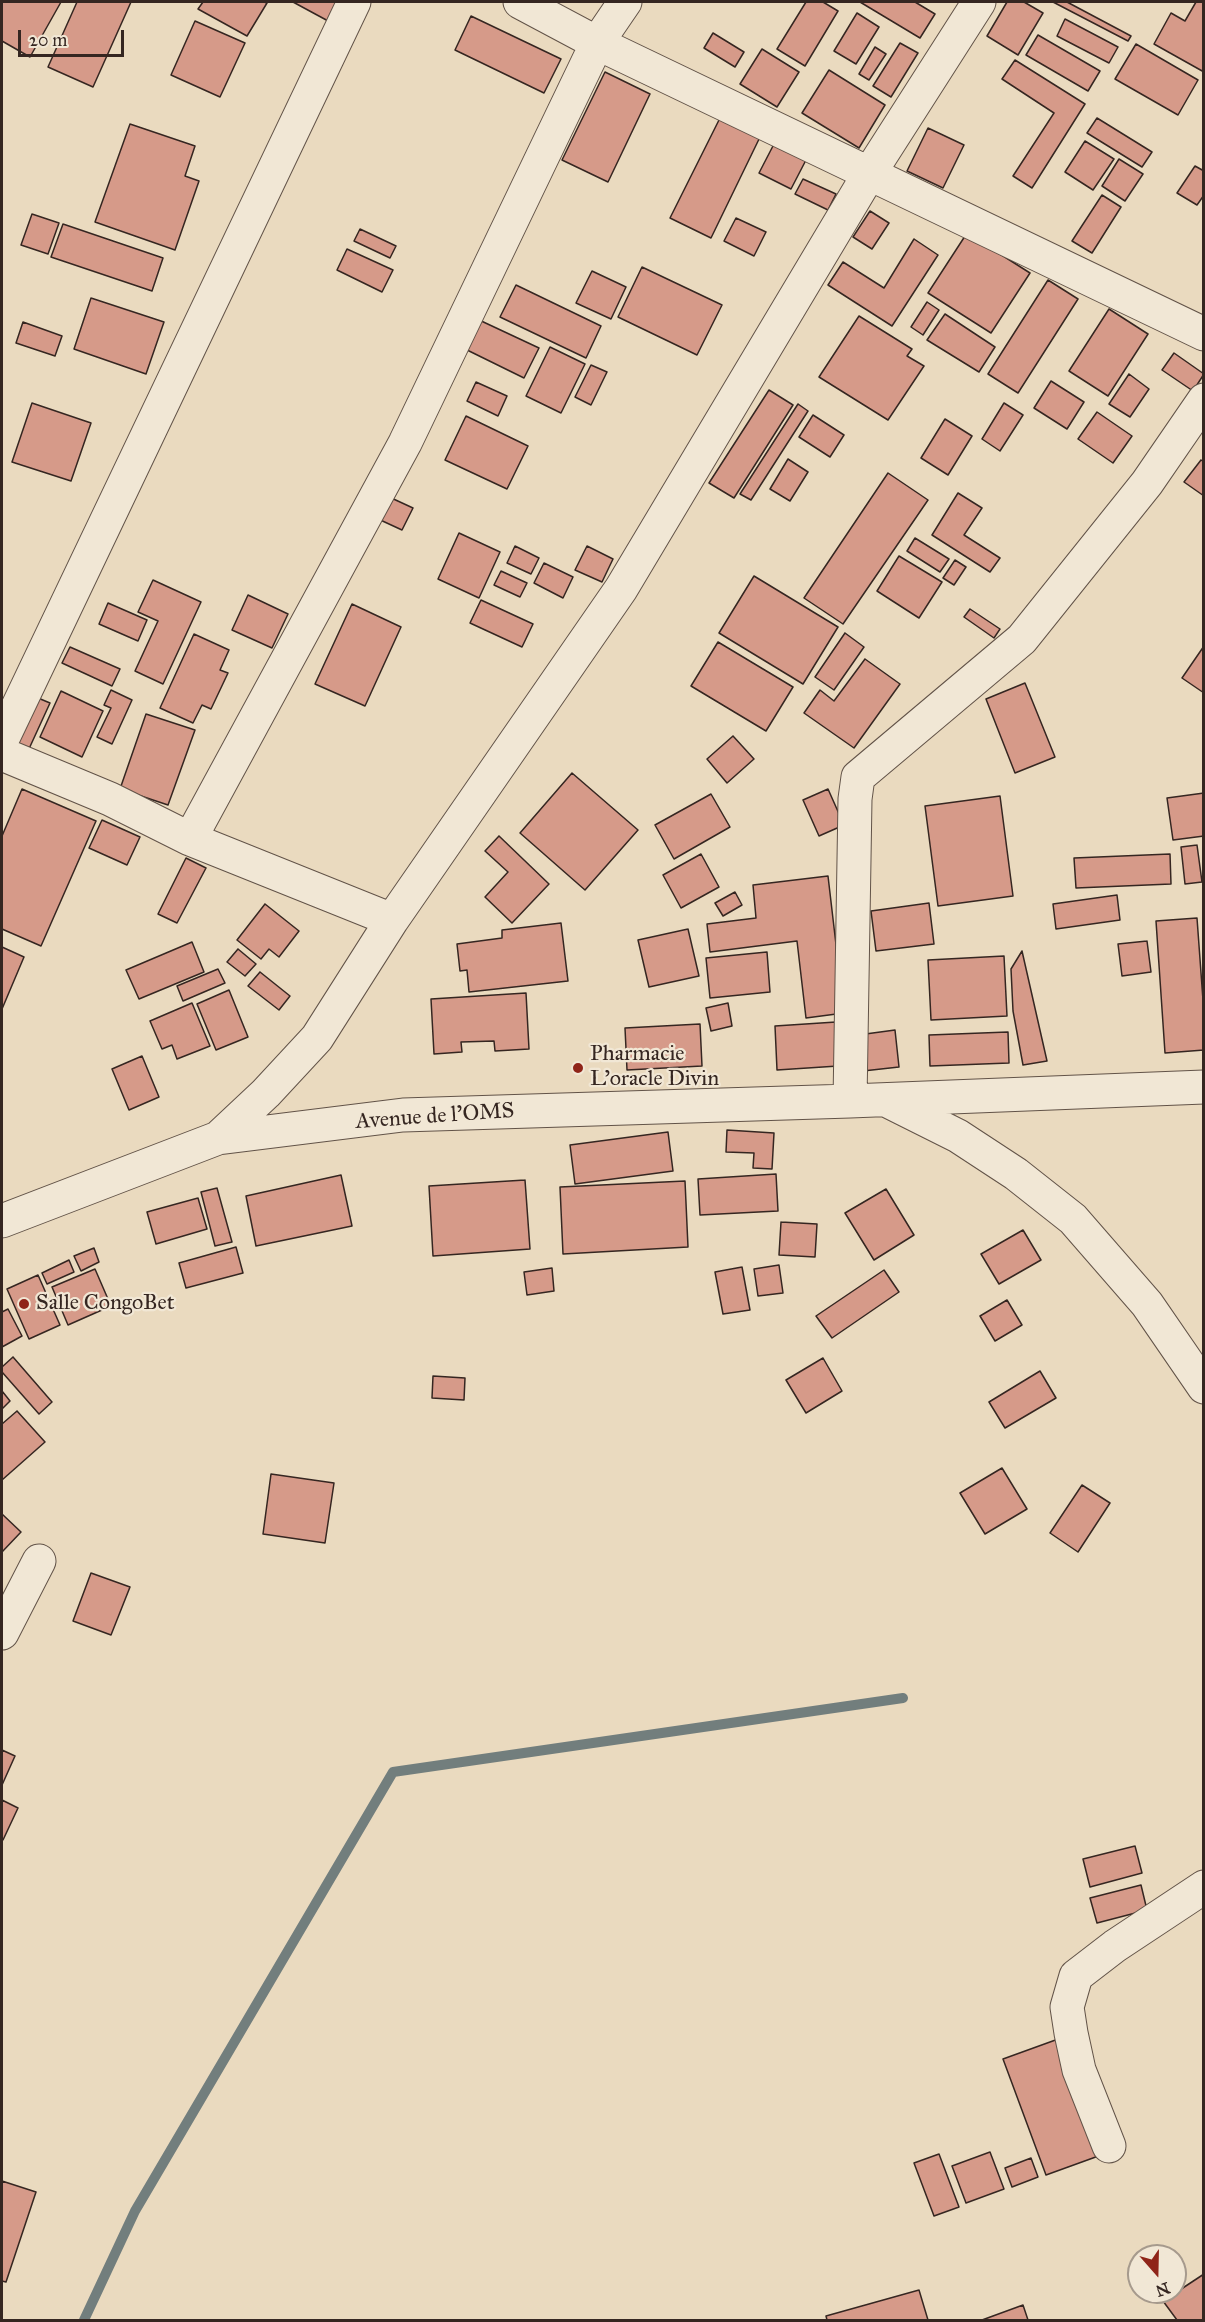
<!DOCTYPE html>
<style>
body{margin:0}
#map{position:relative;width:1205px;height:2322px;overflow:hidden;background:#eadabf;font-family:"IM FELL Great Primer",serif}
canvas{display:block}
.frame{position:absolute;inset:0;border:3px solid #352621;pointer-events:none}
.north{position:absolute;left:1127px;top:2244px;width:60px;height:60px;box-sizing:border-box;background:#f1e7d5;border:2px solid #a69a8d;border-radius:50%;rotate:160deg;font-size:16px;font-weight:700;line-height:24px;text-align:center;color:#352621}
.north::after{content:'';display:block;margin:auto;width:21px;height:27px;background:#8f2418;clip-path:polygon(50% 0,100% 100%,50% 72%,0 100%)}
.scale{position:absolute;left:18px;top:30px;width:106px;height:27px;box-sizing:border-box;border:3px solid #352621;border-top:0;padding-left:8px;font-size:18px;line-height:21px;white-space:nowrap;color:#352621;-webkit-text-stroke:4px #f1e7d5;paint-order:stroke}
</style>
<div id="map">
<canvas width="1205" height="2322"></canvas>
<div class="frame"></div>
<div class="north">N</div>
<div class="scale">20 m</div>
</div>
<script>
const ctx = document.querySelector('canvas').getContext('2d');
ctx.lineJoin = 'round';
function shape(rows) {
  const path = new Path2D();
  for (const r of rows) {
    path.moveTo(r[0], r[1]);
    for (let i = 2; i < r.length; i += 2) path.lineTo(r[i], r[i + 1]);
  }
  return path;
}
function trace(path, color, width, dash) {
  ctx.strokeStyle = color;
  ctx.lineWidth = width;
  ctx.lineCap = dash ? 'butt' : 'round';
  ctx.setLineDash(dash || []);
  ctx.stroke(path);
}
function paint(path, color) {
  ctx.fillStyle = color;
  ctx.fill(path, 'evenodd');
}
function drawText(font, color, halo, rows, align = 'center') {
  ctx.font = font + ' "IM FELL Great Primer",serif';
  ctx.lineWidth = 4.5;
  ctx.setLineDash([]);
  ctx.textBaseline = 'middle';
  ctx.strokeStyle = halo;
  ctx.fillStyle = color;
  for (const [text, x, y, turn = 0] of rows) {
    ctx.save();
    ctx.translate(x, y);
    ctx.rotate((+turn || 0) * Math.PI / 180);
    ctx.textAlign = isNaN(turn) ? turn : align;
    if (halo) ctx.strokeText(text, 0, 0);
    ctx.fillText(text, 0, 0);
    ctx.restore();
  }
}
const stream = shape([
 [84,2320,135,2211,393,1772,903,1698]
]);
const building = shape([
 [2,2,61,2,30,57,2,41,2,2],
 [77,2,131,2,93,87,48,67,77,2],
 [203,2,264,2,267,3,247,36,198,9,203,2],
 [293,2,341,2,330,22,293,2],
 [806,2,823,2,838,11,805,66,777,49,806,2],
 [860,2,915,2,935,14,920,38,860,2],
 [1007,2,1024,2,1043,13,1018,55,987,36,1007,2],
 [1053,2,1067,2,1131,36,1128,41,1053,2],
 [1196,2,1204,2,1204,72,1154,44,1171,13,1185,21,1196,2],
 [857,13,879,27,856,64,834,51,857,13],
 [471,16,561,59,544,93,455,50,471,16],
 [1065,19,1118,47,1109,63,1057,36,1065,19],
 [195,21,245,43,220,97,171,75,195,21],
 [713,33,744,52,735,67,704,48,713,33],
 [1038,35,1100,71,1088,91,1026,55,1038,35],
 [900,43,918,53,891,97,873,86,900,43],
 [1136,44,1198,80,1178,115,1115,79,1136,44],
 [875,47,886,54,869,80,859,74,875,47],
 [762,49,799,72,777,107,740,84,762,49],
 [1015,60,1085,104,1032,188,1013,176,1054,113,1002,79,1015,60],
 [829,70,885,105,859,148,802,113,829,70],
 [605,72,650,94,608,182,562,160,605,72],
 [721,116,761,135,711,238,670,218,721,116],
 [1097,118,1152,152,1142,167,1087,133,1097,118],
 [130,124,195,146,185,176,199,181,175,250,95,222,130,124],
 [928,128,964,145,943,188,907,171,928,128],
 [1085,141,1114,159,1093,190,1065,172,1085,141],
 [774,144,806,160,791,189,759,173,774,144],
 [1119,159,1143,174,1125,201,1102,186,1119,159],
 [1195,166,1204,171,1204,195,1197,205,1177,193,1195,166],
 [803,179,836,194,828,210,795,194,803,179],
 [1102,195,1121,207,1092,253,1072,241,1102,195],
 [870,211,889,223,872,249,853,237,870,211],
 [32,214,59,223,48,254,21,245,32,214],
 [736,218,766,232,754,256,724,241,736,218],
 [63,224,163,258,152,291,51,257,63,224],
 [360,229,396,246,390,258,354,241,360,229],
 [967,233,1030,273,991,333,928,293,967,233],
 [914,239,938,255,892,326,828,285,843,262,884,288,914,239],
 [347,249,393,270,382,292,337,270,347,249],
 [642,267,722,305,697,355,618,317,642,267],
 [592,271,626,287,611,319,576,303,592,271],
 [1048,280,1078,299,1018,393,988,374,1048,280],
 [516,285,601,326,586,358,500,317,516,285],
 [91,298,164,322,146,374,74,349,91,298],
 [927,302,939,310,923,335,911,327,927,302],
 [1109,309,1148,334,1108,396,1069,371,1109,309],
 [945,314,995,347,979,372,927,340,945,314],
 [859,316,912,349,907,356,924,366,888,420,819,377,859,316],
 [477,319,539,348,524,378,463,348,477,319],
 [23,322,62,336,55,356,16,343,23,322],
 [550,347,585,364,561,413,526,396,550,347],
 [1174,353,1204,374,1193,391,1162,370,1174,353],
 [591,365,607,372,591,405,575,397,591,365],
 [1129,374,1149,389,1130,417,1109,404,1129,374],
 [1051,381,1084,402,1067,429,1034,408,1051,381],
 [476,382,507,396,498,416,467,401,476,382],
 [769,390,793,405,734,498,709,483,769,390],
 [32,403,91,423,71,481,12,462,32,403],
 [1004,403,1023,415,1000,451,982,439,1004,403],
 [798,404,808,411,751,500,740,494,798,404],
 [1097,412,1132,436,1113,463,1078,439,1097,412],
 [813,415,844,435,830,457,799,437,813,415],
 [466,416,528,446,507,489,445,460,466,416],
 [945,419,972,436,948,475,921,458,945,419],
 [788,459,808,472,790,501,770,489,788,459],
 [1201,460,1204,462,1204,496,1184,482,1201,460],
 [888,473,928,500,843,624,804,598,888,473],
 [958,493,982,508,964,535,1000,558,990,572,932,535,958,493],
 [387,496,413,508,402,530,376,518,387,496],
 [459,533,500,552,479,598,438,579,459,533],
 [915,538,949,559,940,572,907,551,915,538],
 [515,546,539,558,531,574,507,563,515,546],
 [587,546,613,559,602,582,575,570,587,546],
 [899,556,942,582,919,618,877,591,899,556],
 [955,560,966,567,954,585,943,578,955,560],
 [544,563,573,577,563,598,534,583,544,563],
 [501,571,527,583,520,597,494,585,501,571],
 [754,576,838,627,803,684,719,633,754,576],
 [153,580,201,602,163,684,135,671,158,621,138,612,153,580],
 [248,595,288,614,272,648,232,630,248,595],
 [481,600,533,624,522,647,470,623,481,600],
 [108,603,147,620,138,641,99,624,108,603],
 [352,604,401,627,365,706,315,684,352,604],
 [970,609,1000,629,994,638,964,617,970,609],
 [845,633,864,647,834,690,815,677,845,633],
 [194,634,229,650,220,670,228,673,211,709,202,705,193,723,160,708,194,634],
 [718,642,793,687,766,731,691,686,718,642],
 [1204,646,1204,693,1182,678,1204,646],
 [70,647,120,669,112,686,62,663,70,647],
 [865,659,900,684,854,748,804,713,820,690,834,701,865,659],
 [1025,683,1055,757,1015,773,986,699,1025,683],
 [111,690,132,700,112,744,97,737,111,708,104,705,111,690],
 [61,691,103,711,82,757,40,737,61,691],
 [38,698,50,703,28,751,16,746,38,698],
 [146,714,195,730,168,805,120,789,146,714],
 [733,736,754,759,727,783,707,759,733,736],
 [572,773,638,830,585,890,520,833,572,773],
 [22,789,96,821,41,946,2,929,2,836,22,789],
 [828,789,844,825,819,836,803,800,828,789],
 [1204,793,1204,836,1173,840,1167,798,1204,793],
 [711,794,730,827,674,859,655,825,711,794],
 [1000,796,1013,896,938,906,925,806,1000,796],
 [102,820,140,837,127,865,89,848,102,820],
 [499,836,549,884,512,923,485,897,508,872,485,851,499,836],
 [1197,845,1202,882,1185,884,1181,847,1197,845],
 [701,854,719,887,681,908,663,875,701,854],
 [1170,854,1171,884,1076,888,1074,858,1170,854],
 [186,858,206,868,177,923,158,914,186,858],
 [828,876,844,1013,806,1018,797,941,710,952,707,924,756,918,753,885,828,876],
 [735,892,742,905,723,916,715,903,735,892],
 [1117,895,1120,920,1056,929,1053,904,1117,895],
 [929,903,934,944,876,951,871,911,929,903],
 [265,904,299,931,279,957,269,949,261,959,237,940,265,904],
 [1197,918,1204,1014,1204,1050,1165,1053,1156,921,1197,918],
 [561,923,568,981,469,992,467,970,460,971,457,944,502,938,502,930,561,923],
 [688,929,699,976,649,987,638,940,688,929],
 [1147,941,1151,972,1122,976,1118,944,1147,941],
 [192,942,204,972,139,999,126,970,192,942],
 [2,947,24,957,2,1009,2,947],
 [238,949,256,964,245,976,227,962,238,949],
 [1022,951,1047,1061,1023,1065,1013,1011,1011,969,1022,951],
 [767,952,770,992,710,998,706,958,767,952],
 [1004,956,1007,1016,931,1020,928,960,1004,956],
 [218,969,225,983,183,1001,177,986,218,969],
 [260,972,290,996,279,1010,248,986,260,972],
 [229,990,248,1037,216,1050,197,1004,229,990],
 [526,993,529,1049,495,1051,494,1041,461,1042,462,1052,434,1054,431,999,526,993],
 [192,1003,210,1046,177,1059,172,1045,162,1049,150,1021,192,1003],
 [728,1003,732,1026,711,1031,706,1008,728,1003],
 [836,1022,838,1066,777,1070,775,1026,836,1022],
 [700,1024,702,1066,627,1070,625,1028,700,1024],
 [895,1030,899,1067,863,1071,858,1035,895,1030],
 [1008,1032,1009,1063,930,1066,929,1035,1008,1032],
 [142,1056,159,1097,129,1110,112,1069,142,1056],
 [727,1130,774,1133,772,1169,753,1168,754,1153,726,1152,727,1130],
 [668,1132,673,1171,575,1184,570,1145,668,1132],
 [776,1174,778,1211,700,1215,698,1179,776,1174],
 [341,1175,352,1226,256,1246,246,1196,341,1175],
 [525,1180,530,1249,433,1256,429,1186,525,1180],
 [685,1181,688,1247,563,1254,560,1187,685,1181],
 [217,1188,232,1242,215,1246,201,1192,217,1188],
 [886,1189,914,1235,874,1260,845,1213,886,1189],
 [198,1198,207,1229,156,1244,147,1212,198,1198],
 [781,1222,817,1224,815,1257,779,1255,781,1222],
 [1023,1230,1041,1260,999,1284,981,1254,1023,1230],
 [236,1247,243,1273,186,1288,179,1263,236,1247],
 [94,1248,99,1262,81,1271,74,1256,94,1248],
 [69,1260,74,1272,47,1284,42,1273,69,1260],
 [779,1265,783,1293,758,1296,754,1269,779,1265],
 [742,1267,750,1310,723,1314,715,1272,742,1267],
 [552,1268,554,1291,527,1295,524,1272,552,1268],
 [95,1269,111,1306,68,1325,52,1287,95,1269],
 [884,1270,899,1292,832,1338,816,1316,884,1270],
 [38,1275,60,1325,29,1339,7,1289,38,1275],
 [1007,1300,1022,1325,995,1341,980,1316,1007,1300],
 [8,1309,22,1336,2,1347,2,1312,8,1309],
 [13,1357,52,1402,39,1414,2,1372,2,1367,13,1357],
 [823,1358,842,1391,806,1413,786,1380,823,1358],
 [1040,1371,1056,1398,1005,1428,989,1402,1040,1371],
 [433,1376,465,1378,464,1400,432,1398,433,1376],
 [2,1391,10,1401,2,1409,2,1391],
 [17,1411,45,1442,2,1480,2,1424,17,1411],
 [1002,1468,1027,1509,985,1534,960,1493,1002,1468],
 [271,1474,334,1483,325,1543,263,1534,271,1474],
 [1082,1485,1110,1503,1078,1552,1050,1533,1082,1485],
 [2,1514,21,1532,2,1552,2,1514],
 [91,1573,130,1587,111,1635,73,1621,91,1573],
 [2,1750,15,1756,2,1785,2,1750],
 [2,1800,18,1808,3,1840,2,1840,2,1800],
 [1135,1846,1142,1873,1090,1887,1083,1859,1135,1846],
 [1141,1885,1147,1910,1097,1923,1090,1898,1141,1885],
 [1061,2038,1104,2154,1046,2175,1003,2059,1061,2038],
 [990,2152,1004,2189,966,2203,952,2166,990,2152],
 [939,2154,959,2207,934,2216,914,2163,939,2154],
 [1031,2158,1038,2177,1012,2187,1005,2168,1031,2158],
 [2,2181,36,2192,6,2282,2,2281,2,2181],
 [1204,2274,1204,2320,1177,2320,1163,2301,1204,2274],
 [919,2290,928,2320,827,2320,826,2316,919,2290],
 [1023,2305,1028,2320,982,2320,1023,2305]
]);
const minor = shape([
 [520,2,597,43,1204,334],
 [2,740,354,2],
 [2,754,110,799,190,839,392,920],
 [190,839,405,443,597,43,625,2],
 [886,1100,958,1136,1016,1174,1073,1219,1147,1304,1204,1387],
 [850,1101,855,799,858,777,1022,639,1147,483,1204,400],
 [218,1138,266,1093,317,1038,392,920,621,589,869,174,979,2],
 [2,1221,218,1138,403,1115,850,1101,1204,1087],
 [2,1633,39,1561],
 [1109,2146,1079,2070,1071,2033,1067,2007,1076,1976,1115,1946,1204,1887]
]);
const markers = [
 [578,1068,6,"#8f2418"],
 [24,1304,6,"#8f2418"]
];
const poiNames = [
 ["Pharmacie",590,1055],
 ["L'oracle Divin",590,1080],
 ["Salle CongoBet",36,1304]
];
const streetNames = [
 ["Avenue de l'OMS",435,1117,-4]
];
trace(stream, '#727e7d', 10);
paint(building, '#d69a89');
trace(building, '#352621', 1.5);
trace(minor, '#625348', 35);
trace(minor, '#f1e7d5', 33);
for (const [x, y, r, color] of markers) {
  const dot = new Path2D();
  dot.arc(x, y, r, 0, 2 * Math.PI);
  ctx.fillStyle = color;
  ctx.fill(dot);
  trace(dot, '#f1e7d5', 2);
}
drawText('22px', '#352621', '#f1e7d5', poiNames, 'left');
drawText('22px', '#352621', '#f1e7d5', streetNames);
</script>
